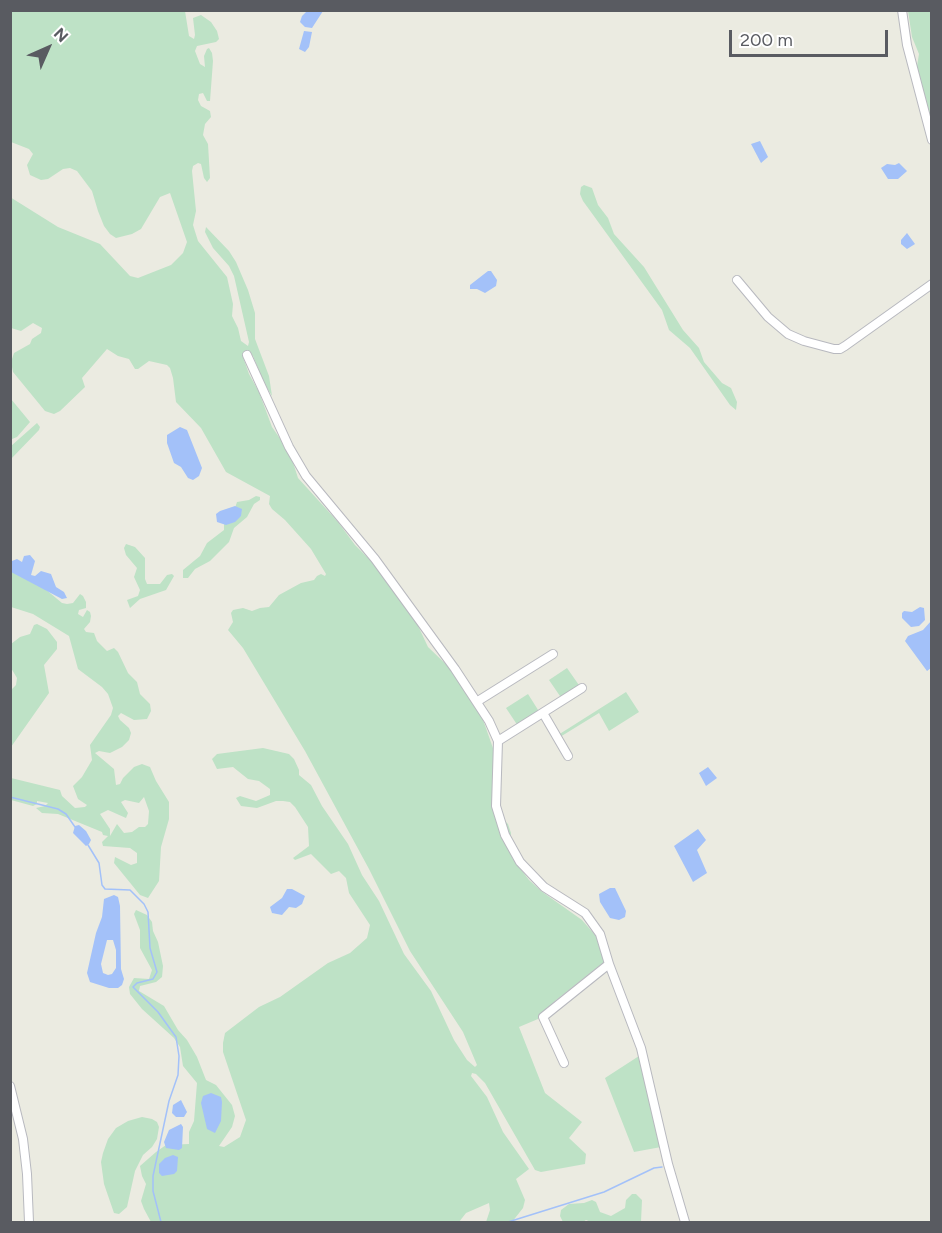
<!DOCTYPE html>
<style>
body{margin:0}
#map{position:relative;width:942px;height:1233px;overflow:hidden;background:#ebebe1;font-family:Figtree,sans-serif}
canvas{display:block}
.frame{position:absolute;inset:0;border:12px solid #595b61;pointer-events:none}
.north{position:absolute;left:18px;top:18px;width:60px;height:60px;-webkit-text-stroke:4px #fff;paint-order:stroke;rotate:45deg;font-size:16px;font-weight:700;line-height:24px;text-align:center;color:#595b61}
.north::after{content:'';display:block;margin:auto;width:21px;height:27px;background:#595b61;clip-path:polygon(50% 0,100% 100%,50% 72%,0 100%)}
.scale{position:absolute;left:729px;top:30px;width:159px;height:27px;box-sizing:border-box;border:3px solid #595b61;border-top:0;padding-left:8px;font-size:18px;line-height:21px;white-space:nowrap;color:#595b61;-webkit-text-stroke:4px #fff;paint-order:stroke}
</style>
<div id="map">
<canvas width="942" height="1233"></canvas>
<div class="frame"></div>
<div class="north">N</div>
<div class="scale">200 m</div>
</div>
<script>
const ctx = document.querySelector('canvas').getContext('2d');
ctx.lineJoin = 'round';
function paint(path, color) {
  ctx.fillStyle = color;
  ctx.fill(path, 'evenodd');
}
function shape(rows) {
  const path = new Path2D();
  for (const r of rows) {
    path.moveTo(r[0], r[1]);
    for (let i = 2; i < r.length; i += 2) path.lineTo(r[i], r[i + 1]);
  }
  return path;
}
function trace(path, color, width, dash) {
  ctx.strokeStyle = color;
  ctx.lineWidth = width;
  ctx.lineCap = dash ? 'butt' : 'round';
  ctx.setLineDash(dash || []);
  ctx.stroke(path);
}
const green = shape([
 [11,11,185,11,189,36,194,39,195,35,193,18,201,15,211,22,217,31,219,39,216,42,197,46,195,51,200,64,205,67,204,56,207,49,209,48,212,53,213,61,210,101,207,101,203,93,199,94,198,100,201,106,210,111,211,117,205,124,203,135,208,144,210,178,207,182,204,178,201,164,198,163,193,166,192,171,196,211,193,225,198,241,227,277,233,304,232,316,238,328,241,341,248,346,249,342,234,276,229,266,213,248,205,232,206,227,229,251,236,262,248,290,255,313,255,339,269,376,272,396,264,383,253,356,248,352,243,357,249,374,259,392,272,427,290,453,298,478,338,522,355,545,381,571,413,615,428,647,454,672,481,714,494,751,496,812,508,824,511,833,510,851,513,859,529,880,541,891,582,920,596,936,604,962,555,1001,538,1019,519,1027,545,1093,582,1122,569,1138,586,1154,585,1164,541,1172,535,1170,485,1083,476,1074,472,1073,471,1076,487,1097,503,1132,529,1169,516,1179,525,1200,523,1208,512,1222,486,1222,490,1210,489,1203,466,1213,459,1222,151,1222,144,1209,141,1201,146,1184,142,1176,140,1166,156,1152,166,1145,189,1144,189,1132,194,1121,197,1083,183,1066,180,1047,174,1038,142,1009,130,994,129,987,134,978,149,979,152,970,140,948,140,930,134,914,136,910,147,915,152,922,153,931,158,942,163,966,162,977,156,982,140,986,139,991,164,1006,178,1030,187,1040,197,1057,206,1080,216,1085,232,1105,235,1116,232,1127,219,1146,224,1147,240,1137,246,1120,223,1052,223,1043,225,1033,259,1007,280,997,328,963,350,953,367,938,370,925,349,893,346,878,339,871,331,874,311,854,295,860,293,858,309,846,308,827,295,807,290,802,283,801,276,801,257,808,241,806,236,798,240,796,256,801,270,795,270,789,259,781,248,779,233,767,217,769,212,759,217,754,263,748,289,754,294,759,299,770,299,775,311,785,322,806,348,844,362,875,379,901,404,954,431,991,454,1040,467,1060,475,1067,477,1065,463,1032,410,951,369,869,305,751,243,648,228,630,233,622,231,613,233,610,243,608,252,611,260,608,269,607,279,595,301,583,314,580,317,576,321,574,325,576,326,574,311,549,285,520,272,509,269,504,270,496,226,472,201,428,176,402,173,378,170,368,167,365,149,361,138,369,135,369,129,359,118,356,107,349,82,378,85,387,60,411,54,414,45,411,13,372,11,362,14,353,30,344,32,339,41,333,42,328,33,323,21,331,11,328,10,197,58,227,100,244,130,276,138,278,171,265,183,253,187,242,170,193,160,197,141,229,132,234,116,238,110,234,104,226,98,211,92,191,77,171,70,168,63,169,48,179,41,180,30,175,27,165,33,154,29,149,11,142],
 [908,11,931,11,931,122,918,81,916,72,919,54,912,37],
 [584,185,592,188,598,205,608,218,614,234,644,267,683,330,699,348,704,362,722,383,731,388,737,402,736,410,730,405,690,348,669,330,662,310,583,201,580,194,581,187],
 [11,399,30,422,17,437,12,439,10,437],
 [37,423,40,427,39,430,11,459,11,446],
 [256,496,260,497,260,500,254,504,247,517,234,528,229,542,210,561,195,569,188,578,183,578,183,570,200,556,207,543,224,530,224,520,234,511,237,502,249,500],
 [126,544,135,547,145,558,145,579,147,584,160,584,167,575,172,574,174,576,166,590,140,599,130,608,127,600,138,596,140,590,134,577,137,568,126,555,124,548],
 [10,570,38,583,62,603,67,604,73,603,80,594,83,596,86,602,86,608,79,610,78,614,83,617,87,610,90,612,91,616,90,622,84,629,86,632,94,633,97,641,107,651,114,648,118,652,128,673,137,682,140,694,150,704,151,711,147,719,134,720,121,713,118,716,120,720,129,728,131,733,129,740,122,747,110,753,99,751,95,753,114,769,116,785,120,784,123,778,134,767,142,764,150,767,156,781,169,802,169,819,161,847,159,881,148,898,140,895,114,863,115,857,131,865,137,863,137,853,130,848,103,846,102,842,108,836,103,835,102,832,58,814,42,813,36,808,45,806,48,803,37,801,37,804,33,806,11,800,11,778,60,790,62,796,75,808,85,807,87,805,78,799,73,786,82,777,92,760,90,745,111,715,113,708,108,694,102,687,78,669,69,636,33,614,11,607],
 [144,797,149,811,148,824,145,827,139,827,132,832,124,833,117,824,110,836,110,829,100,814,108,810,126,818,128,813,121,802,125,800,139,803],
 [37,624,47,629,57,642,57,649,44,665,49,693,11,747,11,690,16,685,17,678,11,668,11,644,20,637,30,634,34,625],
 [567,668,581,688,562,699,549,680],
 [626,692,639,712,609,731,599,713,560,737,558,735],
 [528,694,540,713,518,726,506,708],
 [639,1056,661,1147,634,1152,605,1078],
 [142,1117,152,1119,157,1122,159,1127,157,1139,152,1147,143,1155,135,1171,127,1207,119,1214,114,1213,104,1184,101,1162,103,1153,108,1139,116,1128,128,1121],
 [632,1194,636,1194,642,1200,641,1222,591,1222,586,1220,583,1222,563,1222,560,1216,561,1210,569,1204,584,1203,592,1200,596,1202,600,1212,611,1216,625,1208,626,1200]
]);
const water = shape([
 [307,11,323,11,312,28,305,27,300,22,302,16],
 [304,31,312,32,309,47,305,52,299,49],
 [760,141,768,157,761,163,751,144],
 [899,163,907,171,906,172,898,179,888,179,881,168,887,164,895,165],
 [907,233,915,244,907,249,901,244,901,240],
 [488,271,491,271,497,280,496,286,485,293,477,289,470,289,470,285],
 [180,427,187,430,202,468,199,476,193,480,188,478,181,467,174,463,167,443,167,435],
 [235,506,242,509,241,516,235,522,226,525,217,522,216,514,220,511],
 [30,555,35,561,31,575,35,576,41,571,51,574,56,587,64,592,67,598,62,599,11,572,12,561,17,559,22,562,24,556],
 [920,607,924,608,925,620,919,626,911,627,902,618,902,613,904,611,912,612],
 [931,621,931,668,927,671,905,641,908,636,923,630],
 [708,767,717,778,706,786,699,773],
 [79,825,86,831,91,840,89,844,86,846,73,833,75,826],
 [698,829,706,840,697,850,707,873,693,882,674,846],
 [610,888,615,888,626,911,625,917,619,920,610,918,600,902,599,894],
 [287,889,292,889,305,896,302,904,296,908,289,907,282,915,272,913,270,907,282,898],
 [114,895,118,897,120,906,121,969,124,979,122,985,118,988,109,988,90,982,87,973,96,933,102,917,104,899],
 [107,940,113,940,116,950,116,968,112,974,108,975,103,973,101,964],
 [211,1093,221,1097,222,1102,221,1121,215,1133,207,1129,201,1103,203,1096],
 [181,1100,187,1112,184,1117,176,1117,172,1113,173,1105],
 [181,1124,183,1127,182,1148,179,1150,166,1148,164,1142,169,1130],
 [173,1155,178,1157,177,1171,174,1174,162,1176,159,1173,159,1164,165,1158]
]);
const stream = shape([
 [10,797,58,809,66,814,75,827],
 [88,845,99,863,102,885,105,889,130,890,144,904,148,912,150,948,157,972,153,979,137,983,133,987,158,1012,176,1037,179,1056,178,1075,169,1101,153,1176,153,1191,161,1222],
 [508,1222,604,1192,654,1168,662,1167]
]);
const minor = shape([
 [902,10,907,45,932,140],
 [737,280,768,317,788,334,804,341,834,349,840,349,845,346,932,284],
 [247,355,289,447,306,476,375,559,455,669,489,721,498,741,496,806,505,835,520,862,544,887,585,913,600,934,609,964,641,1048,668,1164,685,1222],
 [478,701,553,654],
 [543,713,568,756],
 [498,741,582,688],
 [564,1063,543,1017,609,964],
 [10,1086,23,1139,27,1174,29,1222]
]);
paint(green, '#bee2c6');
paint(water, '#a3c1f9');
trace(stream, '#a3c1f9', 1.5);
trace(minor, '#b8b9bf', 10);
trace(minor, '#fff', 8);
</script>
